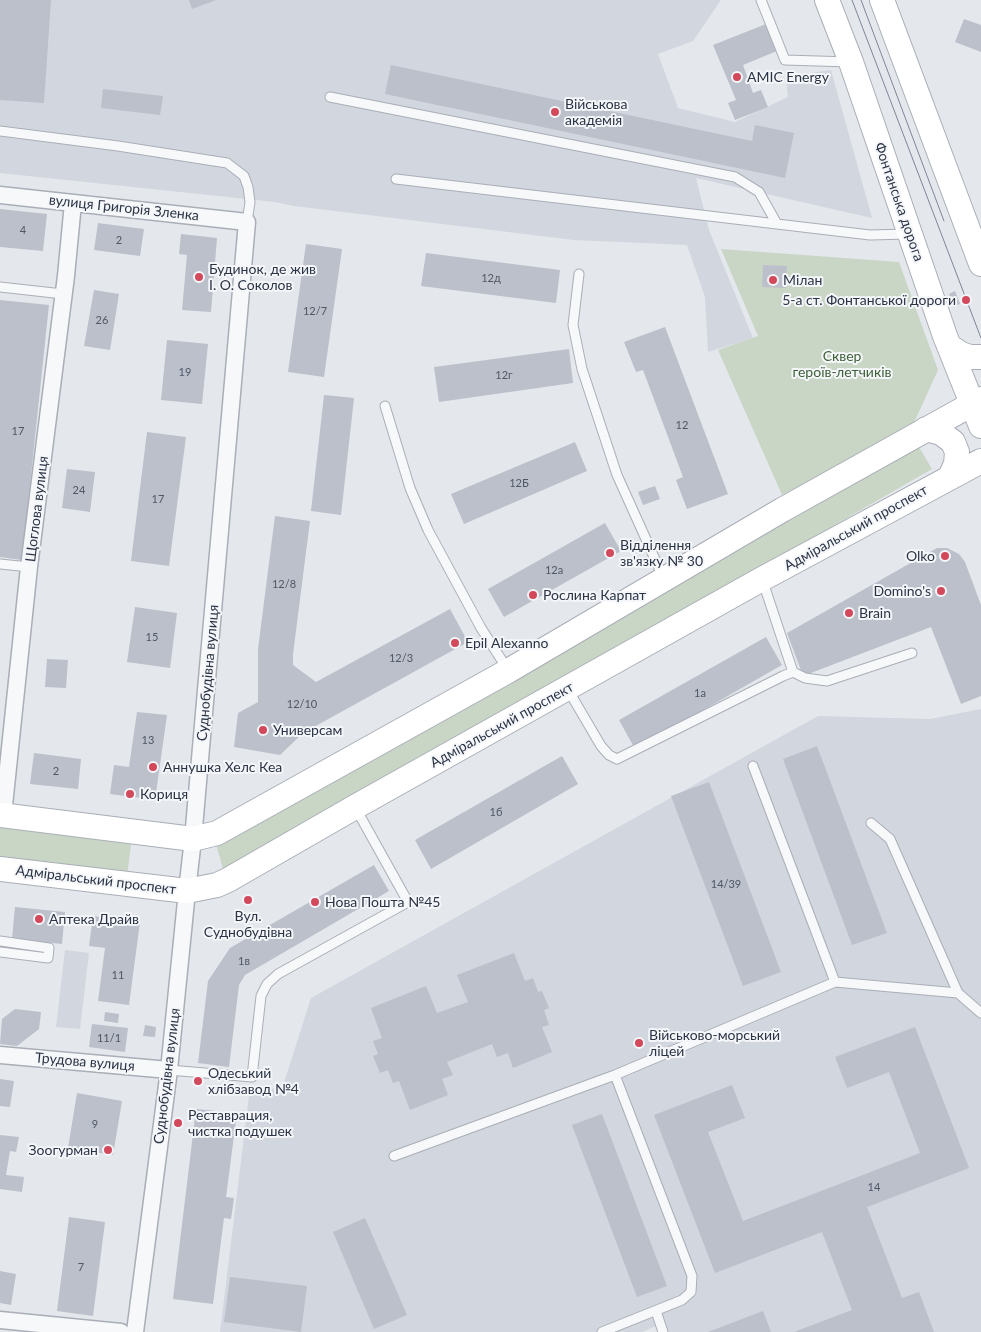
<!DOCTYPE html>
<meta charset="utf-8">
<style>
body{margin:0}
canvas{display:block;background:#e4e7ec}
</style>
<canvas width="981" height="1332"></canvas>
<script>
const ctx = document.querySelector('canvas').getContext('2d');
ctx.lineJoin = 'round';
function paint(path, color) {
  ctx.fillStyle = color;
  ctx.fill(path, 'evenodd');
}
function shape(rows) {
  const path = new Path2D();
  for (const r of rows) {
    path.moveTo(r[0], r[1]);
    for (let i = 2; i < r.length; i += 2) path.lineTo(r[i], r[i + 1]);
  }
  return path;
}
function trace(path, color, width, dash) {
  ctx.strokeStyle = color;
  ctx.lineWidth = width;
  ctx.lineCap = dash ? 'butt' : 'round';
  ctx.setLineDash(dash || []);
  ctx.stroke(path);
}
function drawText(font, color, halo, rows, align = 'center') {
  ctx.font = font + ' Lato,sans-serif';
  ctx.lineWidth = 4;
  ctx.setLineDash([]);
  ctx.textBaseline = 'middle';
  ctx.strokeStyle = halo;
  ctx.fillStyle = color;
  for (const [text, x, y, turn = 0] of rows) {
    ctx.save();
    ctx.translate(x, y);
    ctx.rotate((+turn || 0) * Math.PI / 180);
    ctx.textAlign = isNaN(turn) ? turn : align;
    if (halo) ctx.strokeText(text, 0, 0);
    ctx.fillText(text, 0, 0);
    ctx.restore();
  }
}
const built = shape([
 [0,0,721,0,693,41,658,54,678,108,735,122,788,97,786,80,804,74,831,70,872,218,696,178,709,230,753,338,708,352,705,297,687,245,574,240,294,206,275,202,0,173],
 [981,709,981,1332,659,1332,656,1326,642,1332,220,1332,250,1088,282,1089,311,998,818,716,930,719],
 [65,950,89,953,80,1029,56,1027]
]);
const green = shape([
 [721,249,899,262,938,370,913,425,782,495,718,350,758,336],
 [916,442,932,469,225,876,216,844],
 [0,820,132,836,127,877,0,862]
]);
const building = shape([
 [0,0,51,0,44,103,0,100],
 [189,0,216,0,192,9],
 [964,19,981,25,981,52,955,42],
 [766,24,777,51,743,65,753,93,761,90,768,107,735,120,728,103,736,100,713,45],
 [391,65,752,141,755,125,794,133,785,178,385,94],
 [103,89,163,96,160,115,101,108],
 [0,209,47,214,43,251,0,247],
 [98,223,144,229,140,256,94,250],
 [181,234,217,238,211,312,182,310,187,255,179,254],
 [306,244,342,249,324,377,288,372],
 [426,253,560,270,556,303,421,286],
 [763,265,787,266,786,288,762,287],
 [94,290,119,294,110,350,84,346],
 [955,291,960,304,954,306,949,294],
 [0,300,49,305,22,560,0,557],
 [665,327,728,494,687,509,676,480,683,477,643,370,636,372,624,342],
 [167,340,208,344,202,404,161,400],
 [569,349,573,383,439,402,434,367],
 [324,395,354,398,341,515,311,511],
 [147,432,186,437,169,566,131,561],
 [575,442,587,471,464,524,451,494],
 [67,469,95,472,90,512,62,508],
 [655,486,660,499,643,505,638,492],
 [275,516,310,521,293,654,293,665,316,682,450,609,468,642,303,733,280,755,234,747,238,713,258,702,258,649],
 [605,523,621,551,504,617,488,589],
 [937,548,947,548,959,554,965,562,981,605,981,696,961,704,931,627,803,676,787,633],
 [644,558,646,562,638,565,637,561],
 [135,607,177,613,170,668,127,662],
 [766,637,782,665,635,749,619,720],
 [47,659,68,660,66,688,45,687],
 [137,712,167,715,156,793,149,799,110,794,114,765,129,767],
 [817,746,887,933,852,945,783,759],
 [34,753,81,759,78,789,30,784],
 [562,756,578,784,431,869,415,840],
 [709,782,781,972,743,986,671,796],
 [374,865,389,891,245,975,239,985,229,1067,198,1063,208,981,230,948],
 [15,907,65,912,62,944,12,939],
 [93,916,140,922,129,1005,98,1001,105,948,89,946],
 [514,953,525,981,533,978,538,992,542,991,549,1008,544,1010,549,1025,542,1027,552,1052,513,1068,508,1053,497,1057,492,1044,447,1062,453,1075,442,1079,448,1095,410,1110,399,1081,393,1083,388,1070,380,1073,373,1056,378,1054,373,1041,382,1038,371,1008,426,986,437,1013,468,1002,457,975],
 [15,1009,41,1012,39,1029,17,1046,0,1044,2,1019],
 [105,1012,119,1014,118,1023,104,1021],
 [92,1024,128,1028,125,1052,89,1047],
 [145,1025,156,1027,155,1037,143,1036],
 [915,1027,969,1168,867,1207,902,1298,919,1292,934,1332,794,1332,852,1310,822,1232,715,1273,654,1115,732,1085,745,1118,708,1132,743,1221,920,1153,889,1072,847,1088,835,1057],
 [194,1077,202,1078,201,1085,194,1084],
 [0,1079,14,1081,10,1107,0,1106],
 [77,1093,122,1101,113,1155,68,1148],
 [196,1109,237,1113,226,1197,234,1198,231,1219,224,1218,213,1304,173,1299],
 [602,1114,667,1286,637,1297,572,1125],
 [0,1135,19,1137,16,1152,10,1151,6,1175,24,1177,22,1192,0,1189],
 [69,1217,105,1222,93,1316,57,1311],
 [365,1218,407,1315,374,1329,333,1232],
 [0,1271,16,1274,11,1305,0,1303],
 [230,1277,307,1286,301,1332,224,1322],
 [763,1311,771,1332,708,1332]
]);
const service = shape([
 [761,0,785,60,850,62],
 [330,97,735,177,759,192,777,224],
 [0,131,118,146,227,163,244,176,248,187,250,202,247,222],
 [396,179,870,235,908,234],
 [579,274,573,325,582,369,617,475,664,579],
 [0,287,63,294],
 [385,406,410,488,428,530,481,628,508,670],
 [0,564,29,567],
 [762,579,793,672],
 [567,688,601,746,609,755,617,759,783,676,793,672,805,678,827,681,912,653],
 [753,766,835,982],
 [871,823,890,839,958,993],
 [0,941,49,948,48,958,0,952],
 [169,1070,252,1077,261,996,267,984,278,974,408,902,355,807],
 [394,1156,615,1075,835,982,958,993,981,1013],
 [656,1311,663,1332],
 [602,1332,682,1300,691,1292,692,1276,615,1075]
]);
const minor = shape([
 [0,195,247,222,193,839,187,891,169,1070,135,1332],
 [3,815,29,567,66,276,73,203],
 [0,1055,169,1070],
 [0,1320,121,1332]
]);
const secondary = shape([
 [827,0,851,62,945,336,981,426],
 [882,0,981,264],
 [949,346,961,354,970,357,981,357],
 [926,429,941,433,953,442,957,452,956,464,950,477],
 [0,815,193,839,217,833,508,671,782,510,981,399],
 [0,869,187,891,217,885,228,880,355,807,762,579,981,461]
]);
const tram = shape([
 [852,0,981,338],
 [861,0,944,221]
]);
const markers = [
 [737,77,5,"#d1495b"],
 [555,112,5,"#d1495b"],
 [199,277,5,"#d1495b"],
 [773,280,5,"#d1495b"],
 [966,300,5,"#d1495b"],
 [610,553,5,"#d1495b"],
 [945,556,5,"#d1495b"],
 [941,591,5,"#d1495b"],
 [533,595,5,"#d1495b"],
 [849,613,5,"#d1495b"],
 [455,643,5,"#d1495b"],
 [263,730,5,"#d1495b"],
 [153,767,5,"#d1495b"],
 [130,794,5,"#d1495b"],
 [248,900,5,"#d1495b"],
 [315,902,5,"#d1495b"],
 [39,919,5,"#d1495b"],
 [639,1043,5,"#d1495b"],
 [198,1081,5,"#d1495b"],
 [178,1123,5,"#d1495b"],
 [108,1150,5,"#d1495b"]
];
const numberNames = [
 ["4",23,230],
 ["2",119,240],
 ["12д",491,278],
 ["12/7",315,311],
 ["26",102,320],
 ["19",185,372],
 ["12г",504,375],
 ["12",682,425],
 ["17",18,431],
 ["12Б",519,483],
 ["24",79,490],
 ["17",158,499],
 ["12а",554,570],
 ["12/8",284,584],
 ["15",152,637],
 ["12/3",401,658],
 ["1а",700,693],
 ["12/10",302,704],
 ["13",148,740],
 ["2",56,771],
 ["1б",496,812],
 ["14/39",726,884],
 ["1в",244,961],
 ["11",118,975],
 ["11/1",109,1038],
 ["9",95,1124],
 ["14",874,1187],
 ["7",81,1267]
];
const poiNames = [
 ["AMIC Energy",747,77],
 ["Військова",565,104],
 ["академія",565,120],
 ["Будинок, де жив",209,269],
 ["І. О. Соколов",209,285],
 ["Мілан",783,280],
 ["5-а ст. Фонтанської дороги",956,300,"right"],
 ["Відділення",620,545],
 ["зв'язку № 30",620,561],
 ["Olko",935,556,"right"],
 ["Domino's",931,591,"right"],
 ["Рослина Карпат",543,595],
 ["Brain",859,613],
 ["Epil Alexanno",465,643],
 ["Универсам",273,730],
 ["Аннушка Хелс Кеа",163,767],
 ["Кориця",140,794],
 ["Нова Пошта №45",325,902],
 ["Вул.",248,916,"center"],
 ["Суднобудівна",248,932,"center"],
 ["Аптека Драйв",49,919],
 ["Військово-морський",649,1035],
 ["ліцей",649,1051],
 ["Одеський",208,1073],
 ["хлібзавод №4",208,1089],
 ["Реставрация,",188,1115],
 ["чистка подушек",188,1131],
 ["Зоогурман",98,1150,"right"]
];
const streetNames = [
 ["Фонтанська дорога",899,202,71],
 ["вулиця Григорія Зленка",124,208,6],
 ["Щоглова вулиця",37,509,-83],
 ["Адміральський проспект",856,528,-29],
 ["Суднобудівна вулиця",208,673,-85],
 ["Адміральський проспект",502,725,-29],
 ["Адміральський проспект",96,880,7],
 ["Трудова вулиця",85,1062,5],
 ["Суднобудівна вулиця",167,1076,-83]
];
const parkNames = [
 ["Сквер",842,356],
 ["героїв-летчиків",842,372]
];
paint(built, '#d2d6de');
paint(green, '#c9d6c5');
paint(building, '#bbc0ca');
trace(service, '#a9aeb7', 11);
trace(minor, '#a9aeb7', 19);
trace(secondary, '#a9aeb7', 26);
trace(service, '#f7f8fa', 9);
trace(minor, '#f7f8fa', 16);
trace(secondary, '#fff', 24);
trace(tram, '#7d8696', 1);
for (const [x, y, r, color] of markers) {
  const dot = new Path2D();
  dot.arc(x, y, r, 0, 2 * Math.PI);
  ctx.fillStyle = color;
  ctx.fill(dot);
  trace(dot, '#f4f6f9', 2);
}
drawText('11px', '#4f5766', null, numberNames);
drawText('14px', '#2b3445', '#f4f6f9', poiNames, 'left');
drawText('14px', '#2b3445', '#f4f6f9', streetNames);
drawText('14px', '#3f6138', '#f4f6f9', parkNames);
</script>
